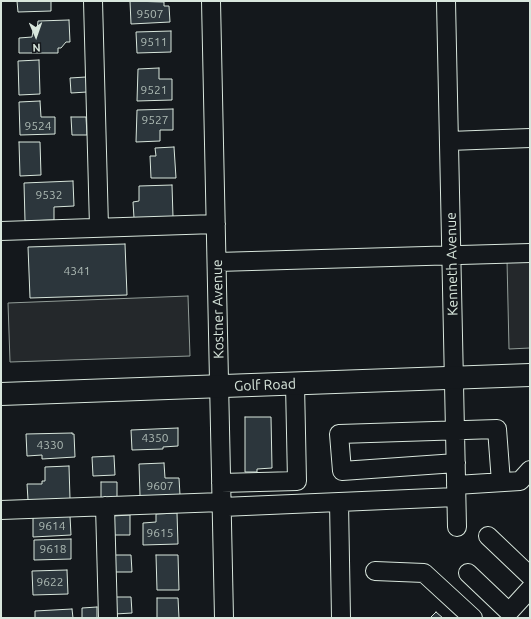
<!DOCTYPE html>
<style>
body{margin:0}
#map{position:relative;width:531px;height:619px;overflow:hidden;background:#14181c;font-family:Ubuntu,sans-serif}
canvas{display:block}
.frame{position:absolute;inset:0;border:2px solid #d8e6dc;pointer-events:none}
.north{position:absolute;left:16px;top:16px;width:40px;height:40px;-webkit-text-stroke:3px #14181c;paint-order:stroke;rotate:178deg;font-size:11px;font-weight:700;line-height:16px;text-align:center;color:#d8e6dc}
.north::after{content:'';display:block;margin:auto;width:14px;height:18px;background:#d8e6dc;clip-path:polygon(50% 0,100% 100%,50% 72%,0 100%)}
</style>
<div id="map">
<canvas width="531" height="619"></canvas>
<div class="frame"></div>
<div class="north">N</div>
</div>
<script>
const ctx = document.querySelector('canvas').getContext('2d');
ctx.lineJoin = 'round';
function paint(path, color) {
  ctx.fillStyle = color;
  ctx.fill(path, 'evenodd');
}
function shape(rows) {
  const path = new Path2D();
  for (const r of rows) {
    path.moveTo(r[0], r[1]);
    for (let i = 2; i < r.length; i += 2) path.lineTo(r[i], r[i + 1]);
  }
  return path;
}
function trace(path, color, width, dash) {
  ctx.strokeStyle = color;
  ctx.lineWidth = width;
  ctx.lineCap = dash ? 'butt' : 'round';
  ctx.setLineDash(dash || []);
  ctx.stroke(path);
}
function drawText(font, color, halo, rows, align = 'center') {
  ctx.font = font + ' Ubuntu,sans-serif';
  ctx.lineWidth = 3;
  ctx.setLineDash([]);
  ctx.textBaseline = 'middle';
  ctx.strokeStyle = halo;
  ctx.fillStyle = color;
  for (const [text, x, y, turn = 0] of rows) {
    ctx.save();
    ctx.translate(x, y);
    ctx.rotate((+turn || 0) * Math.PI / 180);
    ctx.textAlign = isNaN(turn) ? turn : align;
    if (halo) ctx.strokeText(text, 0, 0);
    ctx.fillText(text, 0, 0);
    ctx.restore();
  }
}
const parking = shape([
 [507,260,530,260,530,348,509,349,507,260],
 [188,296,190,356,10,362,8,303,188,296]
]);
const building = shape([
 [17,1,51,1,51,11,18,12,17,1],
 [130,1,164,2,164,6,169,6,170,22,131,24,130,1],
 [69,20,70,42,66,42,61,48,58,48,58,53,19,53,19,38,32,37,33,31,37,30,38,21,69,20],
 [171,31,171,52,137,53,136,32,171,31],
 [39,60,40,94,19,95,18,61,39,60],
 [159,68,159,79,172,79,172,100,137,101,138,69,159,68],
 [86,77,87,92,71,93,70,78,86,77],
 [40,101,41,117,55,117,55,134,20,135,19,102,40,101],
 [173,109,173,130,160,130,160,141,136,142,137,110,173,109],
 [71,117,86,117,87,135,72,135,71,117],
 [19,142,40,142,41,175,20,176,19,142],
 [174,147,176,178,151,178,150,156,156,156,155,148,174,147],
 [73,181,74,206,54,207,54,220,25,221,24,183,73,181],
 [172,185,173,217,134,218,133,202,139,201,139,186,172,185],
 [125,244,127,295,30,298,28,247,125,244],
 [245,417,271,417,272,468,257,469,257,472,245,472,245,417],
 [178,428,178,446,163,447,163,449,132,450,131,430,178,428],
 [72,433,72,434,74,434,75,457,42,459,42,455,27,456,26,434,72,433],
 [114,456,115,475,93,476,92,457,114,456],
 [164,463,165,478,179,478,180,495,140,496,139,464,164,463],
 [69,466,70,499,28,500,27,484,42,484,42,481,45,481,45,467,69,466],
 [101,482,117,482,117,498,101,498,101,482],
 [177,513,178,544,143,545,143,523,156,522,156,514,177,513],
 [130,515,130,535,114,535,113,516,130,515],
 [70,516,71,535,33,537,33,517,70,516],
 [71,539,71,559,34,560,34,540,71,539],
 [114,555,131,555,132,572,115,572,114,555],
 [156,555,178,555,179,590,157,590,156,555],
 [67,570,68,594,33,595,32,571,67,570],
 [114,597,131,597,132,613,115,614,114,597],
 [157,598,178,598,179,618,157,618,157,598],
 [97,607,97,618,82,618,82,608,97,607],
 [72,609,73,618,35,618,35,611,72,609],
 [436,612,443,618,430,618,436,612]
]);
const minor = shape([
 [93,1,99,227],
 [211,1,224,618],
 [446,1,457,527],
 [449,141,530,138],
 [1,231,216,224],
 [217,262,530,253],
 [456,463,342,471,339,434,497,429,501,482],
 [221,483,297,481,295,384],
 [456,485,520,481,530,470],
 [339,502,341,618],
 [105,506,108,618],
 [222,507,456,497],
 [1,510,222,502],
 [488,536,530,576],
 [375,571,424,573,473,618],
 [468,573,509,612,530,589]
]);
const major = shape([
 [1,394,530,375]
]);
const numberNames = [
 ["9507",150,14],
 ["9511",154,42],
 ["9521",154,90],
 ["9527",155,120],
 ["9524",38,126],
 ["9532",49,195],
 ["4341",77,271],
 ["4350",155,438],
 ["4330",50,445],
 ["9607",160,486],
 ["9614",52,526],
 ["9615",160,533],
 ["9618",53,549],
 ["9622",50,582]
];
const streetNames = [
 ["Kenneth Avenue",452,264,-91],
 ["Kostner Avenue",218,309,-91],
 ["Golf Road",265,385,-2]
];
paint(parking, '#24282b');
trace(parking, '#939e99', 1);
paint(building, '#2c363c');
trace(building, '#d8e6dc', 1);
trace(minor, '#d8e6dc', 20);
trace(major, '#d8e6dc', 24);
trace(minor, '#14181c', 18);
trace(major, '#14181c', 22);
drawText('12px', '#adbab4', null, numberNames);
drawText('14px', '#d8e6dc', '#14181c', streetNames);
</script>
